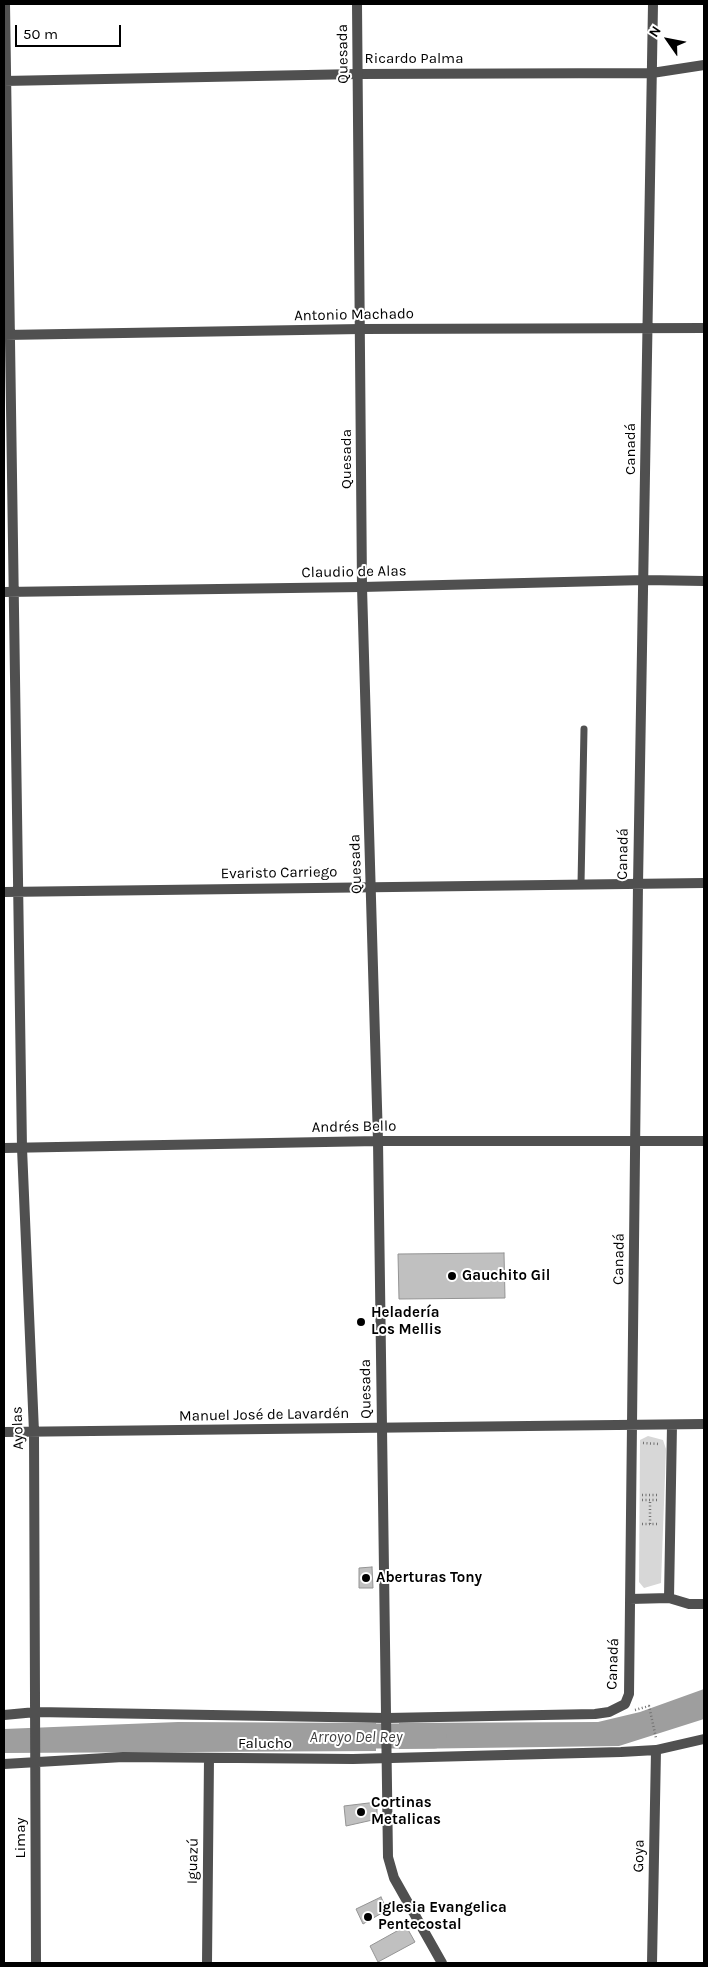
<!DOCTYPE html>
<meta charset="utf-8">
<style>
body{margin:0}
#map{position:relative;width:708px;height:1967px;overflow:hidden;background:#fff;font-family:Karla,sans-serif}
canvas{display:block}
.frame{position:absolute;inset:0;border:5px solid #000;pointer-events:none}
.north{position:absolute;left:643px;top:15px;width:50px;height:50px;-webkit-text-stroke:4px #fff;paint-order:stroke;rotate:303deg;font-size:14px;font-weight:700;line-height:20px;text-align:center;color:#000}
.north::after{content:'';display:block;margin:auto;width:18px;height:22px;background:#000;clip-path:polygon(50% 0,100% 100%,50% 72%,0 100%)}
.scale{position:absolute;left:15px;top:25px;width:106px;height:22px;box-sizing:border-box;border:2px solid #000;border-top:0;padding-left:6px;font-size:15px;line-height:18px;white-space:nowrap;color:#000;-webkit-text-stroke:4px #fff;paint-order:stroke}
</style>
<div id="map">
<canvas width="708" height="1967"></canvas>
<div class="frame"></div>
<div class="north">N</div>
<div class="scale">50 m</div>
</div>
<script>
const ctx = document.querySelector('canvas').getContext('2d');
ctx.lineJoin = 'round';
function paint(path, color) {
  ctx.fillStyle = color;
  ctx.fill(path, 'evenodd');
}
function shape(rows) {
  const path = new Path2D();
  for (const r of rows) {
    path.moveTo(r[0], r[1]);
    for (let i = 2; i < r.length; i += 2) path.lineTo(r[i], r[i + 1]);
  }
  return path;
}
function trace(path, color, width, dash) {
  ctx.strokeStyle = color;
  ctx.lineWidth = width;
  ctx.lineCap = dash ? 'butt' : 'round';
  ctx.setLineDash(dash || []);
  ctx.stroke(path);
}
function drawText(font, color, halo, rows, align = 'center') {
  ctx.font = font + ' Karla,sans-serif';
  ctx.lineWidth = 4;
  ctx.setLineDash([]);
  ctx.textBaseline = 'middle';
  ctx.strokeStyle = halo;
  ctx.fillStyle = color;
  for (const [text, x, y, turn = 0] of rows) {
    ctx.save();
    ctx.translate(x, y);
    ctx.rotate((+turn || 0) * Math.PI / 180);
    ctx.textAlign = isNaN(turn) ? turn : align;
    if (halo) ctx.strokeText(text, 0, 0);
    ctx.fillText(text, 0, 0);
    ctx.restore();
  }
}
const green = shape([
 [648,1436,663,1440,666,1449,661,1583,644,1588,639,1582,640,1440]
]);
const water = shape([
 [704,1689,704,1719,619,1746,399,1749,399,1723,598,1722,640,1712],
 [178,1722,376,1723,376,1751,4,1753,4,1729]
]);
const river = shape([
 [376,1736,434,1736]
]);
const building = shape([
 [504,1253,505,1298,399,1299,398,1254,504,1253],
 [372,1567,373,1588,359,1588,359,1568,372,1567],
 [377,1802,377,1819,346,1826,344,1806,377,1802],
 [381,1897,387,1910,363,1924,356,1909,381,1897],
 [406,1926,415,1942,378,1962,370,1946,406,1926]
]);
const path = shape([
 [643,1443,660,1444],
 [642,1495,659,1495],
 [642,1500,659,1500],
 [642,1524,659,1524],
 [650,1524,650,1501],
 [635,1710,649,1706,656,1738]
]);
const service = shape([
 [581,884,584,729]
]);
const minor = shape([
 [5,4,22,1148,34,1432,36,1963],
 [4,81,358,74,652,73,704,65],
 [5,335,361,329,704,328],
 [4,592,362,587,645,580,704,581],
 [4,892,704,883],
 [378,1141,704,1141],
 [4,1432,704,1424],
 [669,1598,672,1425],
 [630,1599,669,1598,689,1604,704,1604],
 [4,1715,36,1712,387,1718,595,1714,609,1712,625,1704,629,1694,638,884,653,4],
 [4,1764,123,1757,353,1759,621,1752,656,1750,704,1739],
 [207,1963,209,1758],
 [652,1963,656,1750]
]);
const tertiary = shape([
 [357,4,362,587,378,1141,388,1857,394,1878,442,1963],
 [4,1148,378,1141]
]);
const markers = [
 [452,1276,5,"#000"],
 [361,1322,5,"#000"],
 [366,1578,5,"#000"],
 [361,1812,5,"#000"],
 [368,1917,5,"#000"]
];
const streetNames = [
 ["Quesada",343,54,-91],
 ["Ricardo Palma",414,59],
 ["Antonio Machado",354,315,-1],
 ["Canadá",631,449,-90],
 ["Quesada",347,459,-90],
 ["Claudio de Alas",354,572,-1],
 ["Canadá",623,854,-89],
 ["Quesada",356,864,-92],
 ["Evaristo Carriego",279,873,-1],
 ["Andrés Bello",354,1127,-1],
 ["Canadá",619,1259,-89],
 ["Quesada",366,1389,-91],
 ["Manuel José de Lavardén",264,1415,-1],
 ["Ayolas",18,1428,-92],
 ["Canadá",613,1664,-88],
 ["Falucho",265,1744],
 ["Limay",21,1838,-90],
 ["Goya",639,1856,-89],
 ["Iguazú",193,1861,-89]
];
const poiNames = [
 ["Gauchito Gil",462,1276],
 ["Heladería",371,1313],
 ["Los Mellis",371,1330],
 ["Aberturas Tony",376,1578],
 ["Cortinas",371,1803],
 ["Metalicas",371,1820],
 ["Iglesia Evangelica",378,1908],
 ["Pentecostal",378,1925]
];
const waterNames = [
 ["Arroyo Del Rey",356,1737]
];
paint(green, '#d7d7d7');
paint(water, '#9e9e9e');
trace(river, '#9e9e9e', 25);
paint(building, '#c0c0c0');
trace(building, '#949494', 1);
trace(path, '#727272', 2.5, [1, 2.5]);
trace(service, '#505050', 7);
trace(minor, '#505050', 10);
trace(tertiary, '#505050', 10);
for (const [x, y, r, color] of markers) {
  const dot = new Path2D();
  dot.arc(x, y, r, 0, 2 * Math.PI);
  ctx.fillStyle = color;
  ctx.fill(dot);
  trace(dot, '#fff', 2);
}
drawText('15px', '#000', '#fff', streetNames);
drawText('bold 15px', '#000', '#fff', poiNames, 'left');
drawText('italic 16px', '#3f3f3f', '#fff', waterNames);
</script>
